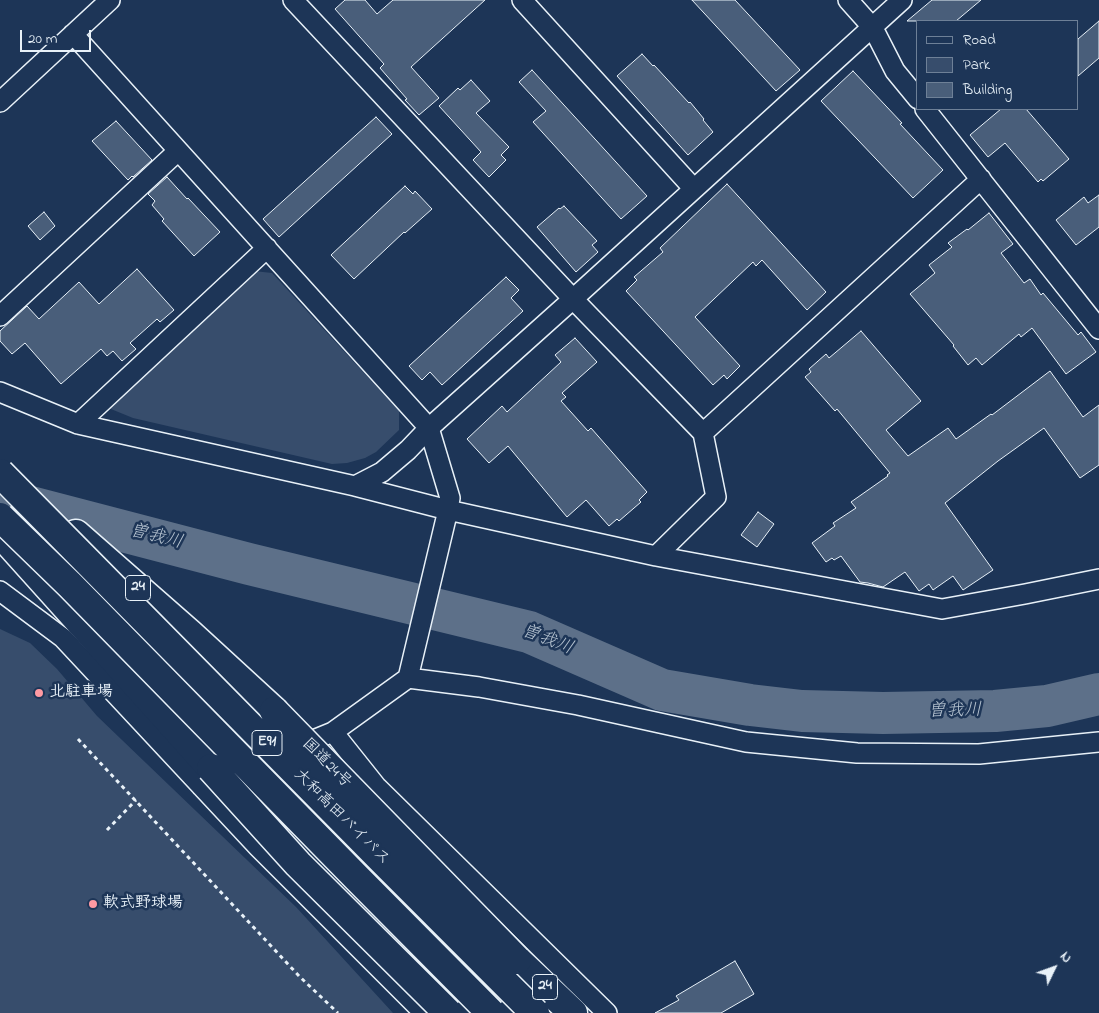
<!DOCTYPE html>
<meta charset="utf-8">
<style>
body{margin:0}
#map{position:relative;width:1099px;height:1013px;overflow:hidden;background:#1d3557;font-family:"Indie Flower",sans-serif}
canvas{display:block}
.legend{position:absolute;left:916px;top:20px;width:162px;height:90px;box-sizing:border-box;background:#1d3557;border:1px solid #6e8097;margin:0;padding:6px 9px;list-style:none;font-size:15px;color:#e8f1f8}
.legend li{display:flex;align-items:center;gap:10px;height:25px}
.legend b{width:25px;border:1px solid #6e8097}
.north{position:absolute;left:1029px;top:943px;width:50px;height:50px;-webkit-text-stroke:4px #1d3557;paint-order:stroke;rotate:48deg;font-size:14px;font-weight:700;line-height:20px;text-align:center;color:#e8f1f8}
.north::after{content:'';display:block;margin:auto;width:18px;height:22px;background:#e8f1f8;clip-path:polygon(50% 0,100% 100%,50% 72%,0 100%)}
.scale{position:absolute;left:20px;top:30px;width:71px;height:22px;box-sizing:border-box;border:2px solid #e8f1f8;border-top:0;padding-left:6px;font-size:15px;line-height:18px;white-space:nowrap;color:#e8f1f8;-webkit-text-stroke:4px #1d3557;paint-order:stroke}
</style>
<div id="map">
<canvas width="1099" height="1013"></canvas>
<ul class="legend">
<li><b style="height:6px;background:#1d3557"></b>Road</li>
<li><b style="height:14px;background:#374d6c"></b>Park</li>
<li><b style="height:14px;background:#495e7a"></b>Building</li>
</ul>
<div class="north">N</div>
<div class="scale">20 m</div>
</div>
<script>
const ctx = document.querySelector('canvas').getContext('2d');
ctx.lineJoin = 'round';
function paint(path, color) {
  ctx.fillStyle = color;
  ctx.fill(path, 'evenodd');
}
function shape(rows) {
  const path = new Path2D();
  for (const r of rows) {
    path.moveTo(r[0], r[1]);
    for (let i = 2; i < r.length; i += 2) path.lineTo(r[i], r[i + 1]);
  }
  return path;
}
function trace(path, color, width, dash) {
  ctx.strokeStyle = color;
  ctx.lineWidth = width;
  ctx.lineCap = dash ? 'butt' : 'round';
  ctx.setLineDash(dash || []);
  ctx.stroke(path);
}
function drawText(font, color, halo, rows, align = 'center') {
  ctx.font = font + ' "Indie Flower","Klee One",sans-serif';
  ctx.lineWidth = 5;
  ctx.setLineDash([]);
  ctx.textBaseline = 'middle';
  ctx.strokeStyle = halo;
  ctx.fillStyle = color;
  for (const [text, x, y, turn = 0] of rows) {
    ctx.save();
    ctx.translate(x, y);
    ctx.rotate((+turn || 0) * Math.PI / 180);
    ctx.textAlign = isNaN(turn) ? turn : align;
    if (halo) ctx.strokeText(text, 0, 0);
    ctx.fillText(text, 0, 0);
    ctx.restore();
  }
}
const green = shape([
 [254,271,272,273,399,411,399,430,376,452,365,458,347,463,332,464,133,418,106,407],
 [0,629,30,643,57,669,97,716,296,907,393,1013,0,1013]
]);
const river = shape([
 [0,499,249,564,529,632,662,690,750,705,802,711,883,713,995,711,1047,706,1099,694]
]);
const building = shape([
 [345,0,365,0,377,14,393,0,485,0,411,67,439,98,419,115,405,100,407,99,380,68,384,64,335,9,345,0],
 [692,0,735,0,800,70,776,91,692,0],
 [932,0,981,0,956,21,907,21,932,0],
 [1099,21,1099,58,1078,76,1078,39,1099,21],
 [642,54,653,66,654,65,689,103,690,102,704,119,703,120,713,132,688,155,617,76,642,54],
 [532,70,647,196,621,219,533,122,546,111,519,82,532,70],
 [853,71,902,123,900,124,943,170,913,198,821,101,853,71],
 [471,80,490,101,476,113,509,147,501,155,506,160,489,177,473,160,481,152,439,106,458,88,460,90,471,80],
 [1001,109,1026,109,1069,159,1043,181,1041,179,1038,182,1005,143,988,157,970,135,1001,109],
 [376,117,392,134,279,237,263,219,376,117],
 [116,121,152,160,133,177,132,176,128,180,92,141,116,121],
 [167,177,187,199,188,198,220,232,194,256,162,221,164,219,152,205,155,201,148,194,167,177],
 [727,184,826,292,807,310,762,260,756,266,753,262,695,317,740,366,727,379,724,375,713,385,626,291,637,280,634,277,663,252,660,248,727,184],
 [405,186,413,194,415,191,432,209,405,233,404,232,354,279,331,255,405,186],
 [1099,195,1099,227,1076,245,1056,220,1084,197,1088,203,1099,195],
 [564,206,597,241,592,245,598,252,576,272,537,227,559,208,560,209,564,206],
 [44,212,55,226,40,240,28,226,44,212],
 [989,213,1013,244,1001,253,1024,283,1030,279,1041,295,1043,293,1078,335,1081,332,1096,352,1066,374,1032,328,1021,337,1019,334,982,365,976,358,968,365,953,346,954,345,910,294,935,273,929,265,952,247,948,243,967,229,968,230,989,213],
 [137,269,174,310,160,322,157,319,130,343,136,349,122,361,113,351,107,356,101,349,61,384,25,343,12,354,0,341,0,331,27,306,39,319,79,282,99,304,137,269],
 [506,277,519,290,511,298,523,311,442,385,430,372,422,380,409,366,506,277],
 [861,331,921,401,886,430,908,456,948,428,956,439,991,414,992,415,1050,371,1083,417,1099,405,1099,465,1080,478,1044,428,998,461,945,503,993,570,963,590,953,576,933,590,929,584,919,591,905,572,883,587,868,583,860,582,841,556,834,560,832,558,826,562,812,543,835,526,833,523,856,508,851,502,888,476,887,475,890,473,837,409,835,411,805,377,811,372,809,369,826,354,829,358,861,331],
 [575,338,597,362,562,393,566,397,561,401,588,431,591,428,647,492,639,500,641,502,619,521,617,519,609,526,586,500,567,517,508,446,489,463,467,439,502,406,507,412,561,362,555,355,575,338],
 [758,512,774,524,757,547,741,535,758,512],
 [735,961,754,994,721,1013,655,1013,679,1000,676,996,735,961]
]);
const path = shape([
 [78,739,300,977,338,1013],
 [107,830,136,800]
]);
const minor = shape([
 [293,0,573,299,703,433,716,497,656,556],
 [522,0,694,189],
 [848,0,873,28,895,71,918,99],
 [73,34,429,428,450,498,448,510,408,678,333,732,201,786],
 [0,102,110,0],
 [925,109,1099,329],
 [0,316,178,151],
 [0,392,78,424,355,486,448,510,656,556,942,609,1025,594,1099,579],
 [78,424,267,248],
 [703,433,981,179],
 [355,486,382,472,408,450,429,428,573,299,902,0],
 [0,591,63,638,258,847,424,1013],
 [408,678,479,687,578,705,746,742,857,753,979,754,1099,742],
 [333,732,376,786,607,1013]
]);
const trunk = shape([
 [0,533,211,768],
 [76,534,190,634,274,711],
 [517,960,573,1013]
]);
const trunkBridge = shape([
 [0,473,382,860,535,1013],
 [0,517,70,585,357,878,491,1013],
 [274,711,517,960],
 [211,768,298,864,448,1013]
]);
const markers = [
 [39,693,5,"#ff9aa2"],
 [93,904,5,"#ff9aa2"]
];
const shields = [
 [138,588,25],
 [267,743,30],
 [545,987,25]
];
const shieldNames = [
 ["24",138,588],
 ["E91",267,743],
 ["24",545,987]
];
const poiNames = [
 ["北駐車場",49,693],
 ["軟式野球場",103,904]
];
const streetNames = [
 ["国道24号",326,764,45],
 ["大和高田バイパス",341,818,45]
];
const waterNames = [
 ["曽我川",156,538,14],
 ["曽我川",547,641,21],
 ["曽我川",955,712,-1]
];
paint(green, '#374d6c');
trace(river, '#5d7089', 42);
paint(building, '#495e7a');
trace(building, '#e8f1f8', 1);
trace(minor, '#e8f1f8', 22);
trace(trunk, '#e8f1f8', 31);
trace(path, '#e8f1f8', 3, [4, 4]);
trace(minor, '#1d3557', 19);
trace(trunk, '#1d3557', 28);
trace(trunkBridge, '#e8f1f8', 31, []);
trace(trunkBridge, '#1d3557', 28);
for (const [x, y, r, color] of markers) {
  const dot = new Path2D();
  dot.arc(x, y, r, 0, 2 * Math.PI);
  ctx.fillStyle = color;
  ctx.fill(dot);
  trace(dot, '#1d3557', 2);
}
for (const [x, y, w] of shields) {
  const box = new Path2D();
  box.roundRect(x - w / 2, y - 12.5, w, 25, 4);
  ctx.fillStyle = '#1d3557';
  ctx.fill(box);
  trace(box, '#e8f1f8', 1);
}
drawText('bold 15px', '#e8f1f8', null, shieldNames);
drawText('bold 16px', '#e8f1f8', '#1d3557', poiNames, 'left');
drawText('16px', '#e8f1f8', '#1d3557', streetNames);
drawText('italic 18px', '#b7c4d1', '#1d3557', waterNames);
</script>
